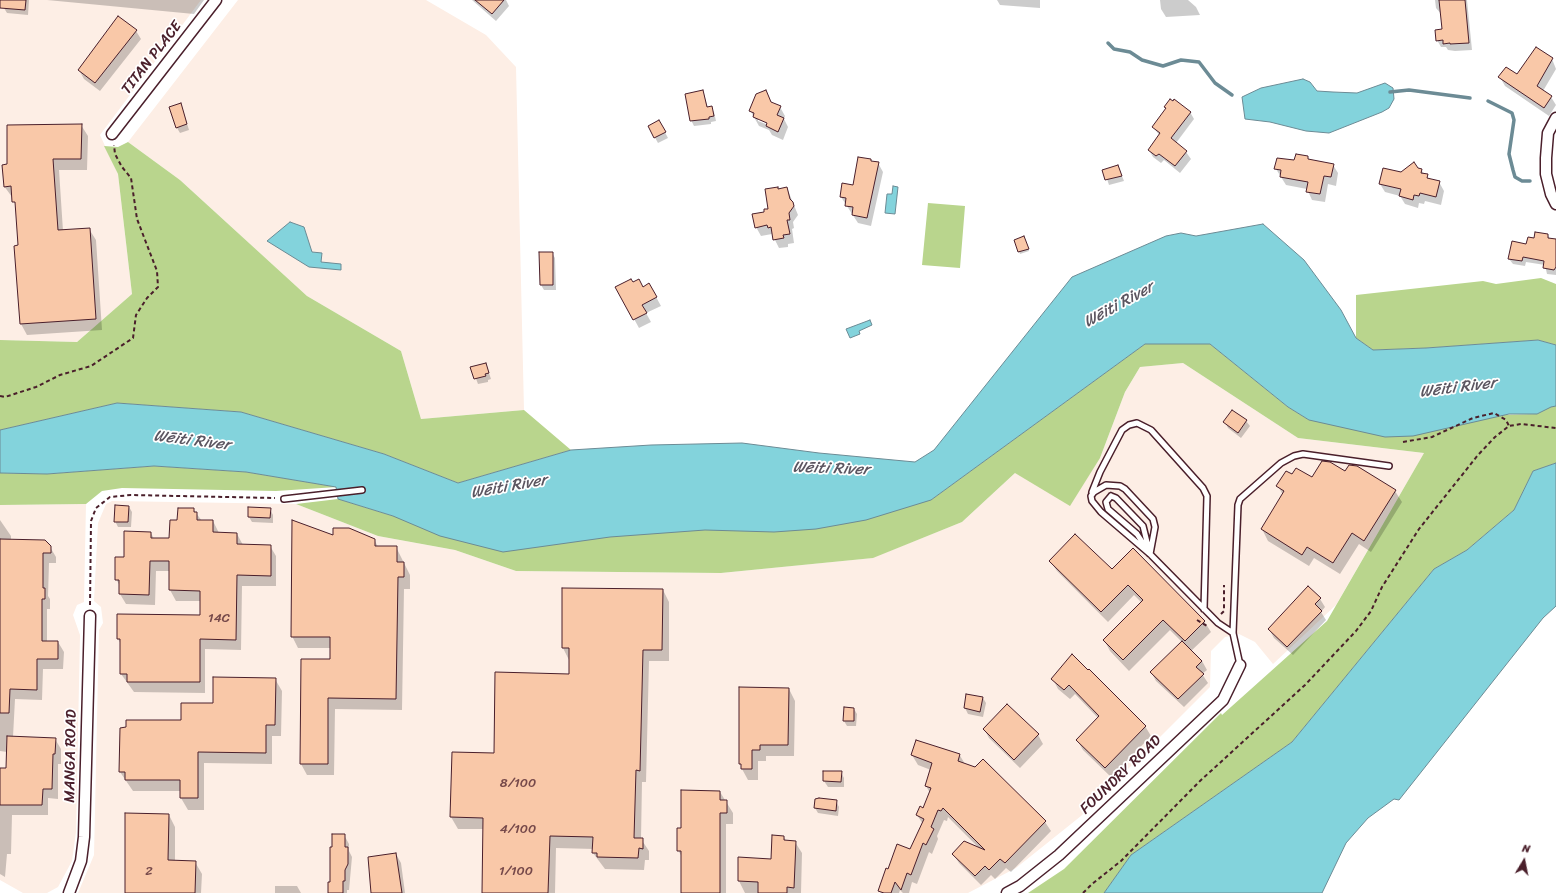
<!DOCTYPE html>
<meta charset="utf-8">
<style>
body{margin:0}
#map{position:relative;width:1556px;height:893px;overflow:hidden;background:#fff;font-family:Sriracha,sans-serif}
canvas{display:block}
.north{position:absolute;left:1504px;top:841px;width:40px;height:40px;-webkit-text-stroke:3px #fff;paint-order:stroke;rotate:10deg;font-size:11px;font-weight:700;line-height:16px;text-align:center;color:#4a1f2b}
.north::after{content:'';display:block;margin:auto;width:14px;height:18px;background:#4a1f2b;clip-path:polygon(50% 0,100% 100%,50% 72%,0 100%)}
</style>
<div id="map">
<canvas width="1556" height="893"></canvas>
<div class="north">N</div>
</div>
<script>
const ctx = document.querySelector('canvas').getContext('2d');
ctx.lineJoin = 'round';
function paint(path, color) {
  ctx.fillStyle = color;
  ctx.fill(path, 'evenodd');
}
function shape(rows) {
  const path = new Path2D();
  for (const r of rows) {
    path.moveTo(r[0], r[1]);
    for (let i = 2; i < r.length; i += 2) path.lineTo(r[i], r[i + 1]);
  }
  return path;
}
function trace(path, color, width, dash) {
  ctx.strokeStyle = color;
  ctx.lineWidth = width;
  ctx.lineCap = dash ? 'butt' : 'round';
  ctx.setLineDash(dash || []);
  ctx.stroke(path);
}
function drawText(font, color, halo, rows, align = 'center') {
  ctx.font = font + ' Sriracha,sans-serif';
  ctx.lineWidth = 3.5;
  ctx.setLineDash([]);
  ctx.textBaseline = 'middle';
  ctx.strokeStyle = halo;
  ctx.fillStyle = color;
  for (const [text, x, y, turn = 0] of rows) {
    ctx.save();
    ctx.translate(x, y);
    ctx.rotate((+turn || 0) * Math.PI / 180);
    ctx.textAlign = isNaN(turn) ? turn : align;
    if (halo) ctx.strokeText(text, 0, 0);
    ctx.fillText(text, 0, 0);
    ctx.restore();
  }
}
const built = shape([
 [0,0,201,0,100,135,118,174,132,294,77,342,0,340],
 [238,0,426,0,486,35,516,67,524,410,421,419,401,351,307,296,180,180,128,142],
 [1183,363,1298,438,1424,453,1336,605,1273,664,1255,642,1239,634,1225,637,1211,651,1210,687,1081,816,1016,868,968,893,78,893,94,855,99,630,103,623,101,607,94,601,98,523,106,504,112,501,296,504,378,536,455,550,516,571,721,573,872,558,962,522,1015,473,1100,458,1125,392,1140,367],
 [86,504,84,602,77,605,73,615,80,635,76,832,72,861,58,887,47,893,23,893,0,880,0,505]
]);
const green = shape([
 [128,142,180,180,307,296,401,351,421,419,524,410,571,450,458,483,384,454,241,412,117,403,0,430,0,340,77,342,132,294,118,174,104,146,118,147],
 [928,203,965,206,960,268,922,265],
 [1541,278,1556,284,1556,345,1538,340,1426,348,1373,350,1356,338,1356,295,1483,281,1496,284],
 [1145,344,1210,344,1288,407,1309,420,1537,414,1551,406,1556,406,1556,463,1533,471,1514,510,1467,550,1434,569,1292,742,1131,855,1104,893,1028,893,1064,869,1221,713,1222,715,1327,621,1424,453,1298,438,1183,363,1140,367,1125,392,1100,458,1070,506,1015,473,962,522,873,558,721,573,516,571,455,550,378,536,296,504,338,499,393,516,931,500],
 [154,466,246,472,337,487,276,491,122,488,102,491,86,504,0,505,0,473,47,474]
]);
const water = shape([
 [1303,79,1310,82,1317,91,1333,92,1357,93,1385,83,1393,88,1394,99,1389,108,1382,112,1329,133,1306,131,1270,122,1245,119,1242,97,1261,88,1303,79],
 [893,186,898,187,895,214,885,213,887,194,892,194,893,186],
 [290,222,304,227,312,252,322,253,321,262,341,264,341,270,309,267,267,241,290,222],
 [1263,224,1304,260,1341,310,1356,338,1373,350,1426,348,1538,340,1556,345,1556,406,1551,407,1537,414,1509,414,1413,436,1385,437,1309,420,1288,407,1210,344,1145,344,931,500,866,520,816,529,774,532,705,530,610,537,503,552,440,536,393,516,338,499,336,487,246,472,154,466,47,474,0,473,0,430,117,403,241,412,384,454,458,483,571,450,651,445,742,443,819,453,915,462,934,450,1072,277,1166,236,1181,233,1196,236,1263,224],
 [870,320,872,325,859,331,860,334,850,338,846,329,870,320],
 [1556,463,1556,606,1543,618,1399,800,1394,799,1368,818,1346,843,1322,893,1104,893,1131,855,1292,742,1434,569,1467,550,1514,510,1533,471,1556,463]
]);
const shadow = shape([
 [4,0,29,0,28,15,7,13,4,8],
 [47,0,204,0,194,14],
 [472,0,506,0,509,6,496,21],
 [997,0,1040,0,1040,8,1000,5],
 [1160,0,1188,0,1196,7,1200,15,1166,17,1161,9],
 [1435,0,1467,0,1472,50,1455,51,1448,50,1446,47,1441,47,1437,40,1443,30,1442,15,1436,8],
 [136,31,141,39,100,91,84,79,79,70],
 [1552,59,1556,69,1543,91,1551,97,1556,105,1549,116,1505,86,1500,77,1517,76],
 [703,91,708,108,711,107,714,112,716,121,711,122,711,124,694,126,691,120],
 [766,91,772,104,780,107,785,116,784,119,788,127,783,140,772,135,769,130,759,126,750,110],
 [758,118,772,124,771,126,758,121],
 [181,104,189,130,180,133,177,128],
 [1165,107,1190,112,1194,119,1176,143,1186,152,1191,159,1180,173,1164,160,1161,163,1153,157,1149,150,1160,136,1153,127,1166,109],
 [659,121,668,138,658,143,649,127],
 [81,125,88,136,87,170,59,170,63,231,89,229,96,240,102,330,27,335,21,324,17,208,12,197,4,186,8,165],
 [1307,157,1309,160,1333,165,1338,173,1336,186,1328,184,1325,202,1312,200,1307,189,1286,185,1276,169],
 [870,160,872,162,878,163,883,172,871,226,858,223,841,197,854,186],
 [1118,166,1124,181,1109,185,1104,170],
 [1421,170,1430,180,1439,182,1444,191,1441,205,1425,201,1424,204,1419,203,1418,208,1405,204,1400,196,1385,192,1380,184,1401,173],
 [787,188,798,215,793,222,794,228,792,229,794,243,788,244,788,247,779,248,772,234,761,236,756,227,770,209,766,190],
 [1548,235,1550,239,1556,240,1556,275,1547,274,1545,265,1526,262,1525,266,1513,264,1509,259,1535,239],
 [1015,240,1025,240,1029,251,1020,254],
 [552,253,555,258,556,290,544,290,541,285],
 [632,283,642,288,649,284,661,306,646,313,651,322,639,328,617,288],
 [486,364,491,379,488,380,488,382,478,384,472,368],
 [1233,411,1246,421,1250,426,1241,438,1228,428,1225,422],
 [1345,473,1395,491,1402,502,1371,552,1359,544,1340,574,1314,558,1309,566,1268,541,1262,529,1283,495,1278,486,1293,476,1312,479],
 [129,507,132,512,131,527,118,527,115,521],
 [193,509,202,521,213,521,219,533,237,534,243,545,270,546,276,556,276,586,242,586,241,650,205,649,205,693,134,692,121,674,121,644,118,639,201,616,201,601,176,601,170,590,170,571,156,571,155,605,126,604,120,594,120,586,116,579,125,558,151,533,154,539,170,539,177,521],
 [270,509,273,515,273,523,252,522,249,517],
 [0,520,11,536,11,540,50,547,56,557,56,563,49,563,48,596,50,599,50,609,47,609,47,642,58,642,64,652,63,669,43,669,42,700,15,699,13,737,55,739,61,749,61,764,58,764,58,799,48,798,48,815,12,815,11,854,7,854,5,877,0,874,0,769,7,769,7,752,0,751],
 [334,537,374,539,378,547,396,547,410,575,410,589,404,589,402,710,335,709,334,775,307,775,301,764,331,660,331,648,298,648,292,636],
 [1050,561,1112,571,1204,621,1211,632,1191,651,1202,661,1207,670,1202,674,1208,683,1184,707,1156,681,1151,672,1182,642,1170,630,1129,671,1110,651,1104,640,1142,603,1134,595,1108,622,1057,571],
 [663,590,669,602,669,661,649,661,646,782,642,782,641,839,649,851,649,860,645,860,644,870,605,869,593,853,594,849,556,848,555,893,483,893,484,829,458,829,451,817,453,753,495,754,570,675,569,660,563,648],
 [1320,599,1325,607,1321,612,1326,620,1293,655,1274,638,1269,629],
 [1072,656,1145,726,1151,736,1111,777,1083,750,1077,740,1098,718,1075,694,1070,699,1058,689,1053,679],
 [275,679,282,691,281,736,272,736,272,764,204,763,204,810,188,810,181,798,181,791,133,791,120,772,182,721,214,704],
 [740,688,789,689,795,701,794,756,766,756,766,761,758,761,758,780,748,780,742,769],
 [967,695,983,698,986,703,983,717,968,714,965,708],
 [1007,705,1038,735,1043,744,1020,768,989,738,984,729],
 [854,709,857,714,856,726,847,726,844,721],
 [959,754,965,764,1045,822,1051,831,1011,872,1006,868,995,879,991,875,981,885,959,863,953,854,981,850,948,817,947,821,944,820,937,836,938,839,932,854,929,852,917,884,912,882,909,893,903,893,900,890,899,893,881,893,880,891,888,870,911,850,923,824,917,815,924,809,930,793,926,786,931,770,918,765,912,755],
 [841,772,844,778,844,787,828,787,824,781],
 [720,792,733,813,733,824,726,824,726,893,682,893,682,857,678,850,682,829],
 [836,801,839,807,838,816,818,813,815,808],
 [169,815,175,827,175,862,195,862,202,874,201,893,125,893],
 [333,835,344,835,349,844,349,851,352,857,349,890,347,890,347,893,329,893],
 [784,837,786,841,795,842,802,853,801,893,745,893,739,881,772,860],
 [396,854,401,863,405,893,372,893],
 [275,886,297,886,301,893,275,893]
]);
const stream = shape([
 [1108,43,1114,49,1130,52,1142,60,1163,66,1181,60,1199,62,1215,83,1232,95],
 [1390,92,1409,90,1470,98],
 [1488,101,1512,113,1514,120,1509,154,1513,170,1515,177,1522,181,1530,181]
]);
const building = shape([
 [0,0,26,0,25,10,0,8,0,0],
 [475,0,504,0,492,14,475,0],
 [1439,0,1465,0,1469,43,1450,44,1450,43,1443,44,1443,40,1436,41,1435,30,1442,29,1439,0],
 [118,16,137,30,95,83,78,70,118,16],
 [1536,47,1553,58,1537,86,1552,96,1544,108,1498,77,1506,67,1517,74,1536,47],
 [703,90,707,107,712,106,714,116,709,117,709,119,690,121,685,94,703,90],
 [766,90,771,102,781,106,777,115,784,118,778,132,766,126,767,123,753,117,754,113,749,111,756,94,766,90],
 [1170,99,1173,101,1174,99,1191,112,1171,138,1187,151,1175,166,1159,154,1156,156,1148,150,1160,133,1152,127,1166,108,1164,107,1170,99],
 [181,103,187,124,176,128,169,107,181,103],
 [659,120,666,132,654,138,648,126,659,120],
 [82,124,81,159,53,159,58,230,90,228,96,319,20,324,14,246,18,245,15,202,12,202,11,186,4,187,2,165,7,164,7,125,82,124],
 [1296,154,1308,156,1308,159,1334,164,1331,177,1324,176,1320,194,1306,192,1308,182,1280,177,1281,170,1274,169,1277,158,1294,160,1296,154],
 [858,157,871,159,871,161,879,162,867,218,852,215,853,207,845,206,846,198,840,197,842,183,853,185,858,157],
 [1414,162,1418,168,1422,169,1421,173,1428,174,1427,178,1440,181,1436,197,1420,193,1419,196,1414,195,1413,200,1399,196,1401,189,1379,184,1383,168,1401,172,1414,162],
 [1118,165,1122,176,1105,180,1102,170,1118,165],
 [778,187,778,189,787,187,790,199,793,202,794,206,789,213,790,220,787,220,790,234,783,235,784,238,773,240,771,227,768,228,767,225,755,228,752,214,764,212,764,209,768,209,765,189,778,187],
 [1535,232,1548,234,1548,238,1556,239,1556,267,1554,270,1543,268,1544,261,1523,257,1522,261,1508,259,1512,241,1526,244,1528,237,1534,238,1535,232],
 [1024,236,1029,249,1018,252,1014,240,1024,236],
 [539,252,553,252,553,285,540,285,539,252],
 [631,279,633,282,639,279,643,287,649,283,657,297,642,305,647,313,633,320,615,287,631,279],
 [486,363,489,373,485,374,486,376,474,379,470,367,486,363],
 [1232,410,1247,420,1238,433,1223,422,1232,410],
 [1322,461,1330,462,1345,471,1349,465,1357,466,1396,490,1364,541,1352,533,1333,563,1307,547,1302,555,1261,529,1284,491,1276,486,1286,471,1292,474,1296,468,1312,477,1322,461],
 [115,505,129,506,128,522,114,522,115,505],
 [248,507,271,508,270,518,248,517,248,507],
 [178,508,194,508,194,512,197,512,197,520,213,520,213,532,237,533,237,544,271,545,271,576,237,575,236,640,200,639,200,682,127,682,127,674,120,674,120,639,117,639,117,614,200,615,200,591,169,590,169,561,150,561,149,595,119,594,119,580,115,580,115,557,124,557,124,531,151,532,151,538,169,538,170,520,177,520,178,508],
 [292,520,333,535,333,528,349,528,375,539,375,546,397,546,397,562,404,562,404,577,398,577,396,699,328,698,328,764,300,764,301,659,330,659,330,637,291,637,292,520],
 [1075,534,1112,569,1133,548,1205,621,1185,641,1163,620,1123,660,1103,640,1143,600,1128,585,1101,612,1049,561,1075,534],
 [0,539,45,540,51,546,51,553,43,553,43,588,45,588,45,599,42,599,42,641,58,641,58,659,37,659,37,690,10,689,9,713,0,713,0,539],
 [1308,586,1321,598,1315,604,1322,611,1287,647,1268,629,1308,586],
 [562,588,663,589,662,650,643,650,640,771,636,770,634,838,643,838,643,849,639,848,638,858,597,857,597,853,592,853,593,837,550,836,548,893,482,893,483,818,450,817,452,752,494,753,495,672,569,674,569,648,562,648,562,588],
 [1182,641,1202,661,1196,667,1204,674,1178,699,1150,672,1182,641],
 [1072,654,1088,670,1089,669,1146,726,1105,768,1076,740,1099,716,1069,685,1064,690,1051,679,1072,654],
 [213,677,276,678,275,725,266,725,266,753,198,752,198,798,180,798,180,780,125,780,125,772,119,772,120,728,126,727,126,720,181,720,181,703,213,703,213,677],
 [739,687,789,688,788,745,760,745,760,750,752,750,752,769,741,769,741,764,739,764,739,687],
 [966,694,983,697,980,712,964,708,966,694],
 [1007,704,1039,734,1014,760,983,729,1007,704],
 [844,707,854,708,854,721,843,721,844,707],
 [7,736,56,738,55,754,53,754,52,789,43,789,42,805,0,805,0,768,6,768,7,736],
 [916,740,960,754,958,761,975,767,983,759,1046,821,1005,863,1000,859,989,870,985,866,975,876,952,854,964,841,985,850,943,808,941,811,938,810,931,827,934,829,926,845,923,843,911,875,907,873,901,890,895,882,891,893,884,893,878,891,886,868,888,869,897,844,910,849,924,819,916,815,920,806,923,808,931,788,925,786,932,763,911,755,916,740],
 [823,771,842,771,841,782,823,781,823,771],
 [681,790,720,791,720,800,727,800,727,813,720,813,720,893,681,893,681,851,677,851,677,828,681,828,681,790],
 [819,798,837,800,836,811,814,808,815,799,819,798],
 [125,813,169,814,168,860,196,861,195,893,125,893,125,813],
 [332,834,345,834,345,847,348,847,348,864,345,870,345,881,343,881,343,893,328,893,328,882,330,882,330,847,332,847,332,834],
 [772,835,784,836,784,840,796,841,794,888,787,887,787,893,758,893,758,882,738,881,738,857,771,859,772,835],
 [396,853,402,893,371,893,368,857,396,853]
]);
const path = shape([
 [0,396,5,397,36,387,60,375,91,366,133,338,136,315,147,298,158,287,157,271,137,219,131,178,122,167,115,154,114,145],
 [1403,442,1432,437,1473,418,1494,413,1506,420,1509,426],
 [90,605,91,521,96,508,110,497,131,495,275,498],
 [1221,614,1224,611,1224,585],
 [1197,620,1207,626],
 [1083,893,1092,884,1121,861,1200,781,1305,685,1356,631,1371,611,1382,587,1419,529,1478,455,1495,437,1509,426,1521,424,1556,428]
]);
const service = shape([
 [1092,492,1100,472,1122,430,1129,425,1137,423,1151,430,1203,488,1207,496,1204,609],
 [1111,496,1116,498,1143,526,1150,554,1137,534,1108,509,1106,502,1111,496],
 [284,499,362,490],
 [1150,554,1155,527,1153,519,1125,489,1120,486,1106,485,1094,492,1091,496,1092,501,1101,512,1150,554,1218,623,1233,633],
 [1240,665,1233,633,1238,505,1240,499,1281,463,1294,456,1303,454,1389,466]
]);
const minor = shape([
 [1556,118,1548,133,1546,158,1546,174,1551,194,1556,204],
 [112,134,216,0],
 [69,893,81,861,84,837,90,616],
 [1007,893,1020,886,1059,855,1223,700,1240,665]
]);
const numberNames = [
 ["14C",219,619],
 ["8/100",518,784],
 ["4/100",518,830],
 ["2",149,872],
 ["1/100",516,872]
];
const streetNames = [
 ["TITAN PLACE",152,58,-52],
 ["MANGA ROAD",71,756,-89],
 ["FOUNDRY ROAD",1121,775,-44]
];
const waterNames = [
 ["Wēiti River",1119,305,-29],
 ["Wēiti River",1458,388,-7],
 ["Wēiti River",192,441,7],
 ["Wēiti River",831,469,2],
 ["Wēiti River",509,487,-10]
];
paint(built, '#fdeee5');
paint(green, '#b9d58d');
paint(water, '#83d3dc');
trace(water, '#6c8b95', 1);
paint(shadow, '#0003');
trace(stream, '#6c8b95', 3.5);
paint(building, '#f9c8a8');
trace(building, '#4a1f2b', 1);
trace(service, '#4a1f2b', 8);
trace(minor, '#4a1f2b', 13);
trace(path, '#4a1f2b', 2, [4, 3]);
trace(service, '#fff', 5);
trace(minor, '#fff', 10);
drawText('13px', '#76494a', null, numberNames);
drawText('15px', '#4a1f2b', '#fff', streetNames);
drawText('italic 16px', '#5b5560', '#fff', waterNames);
</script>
